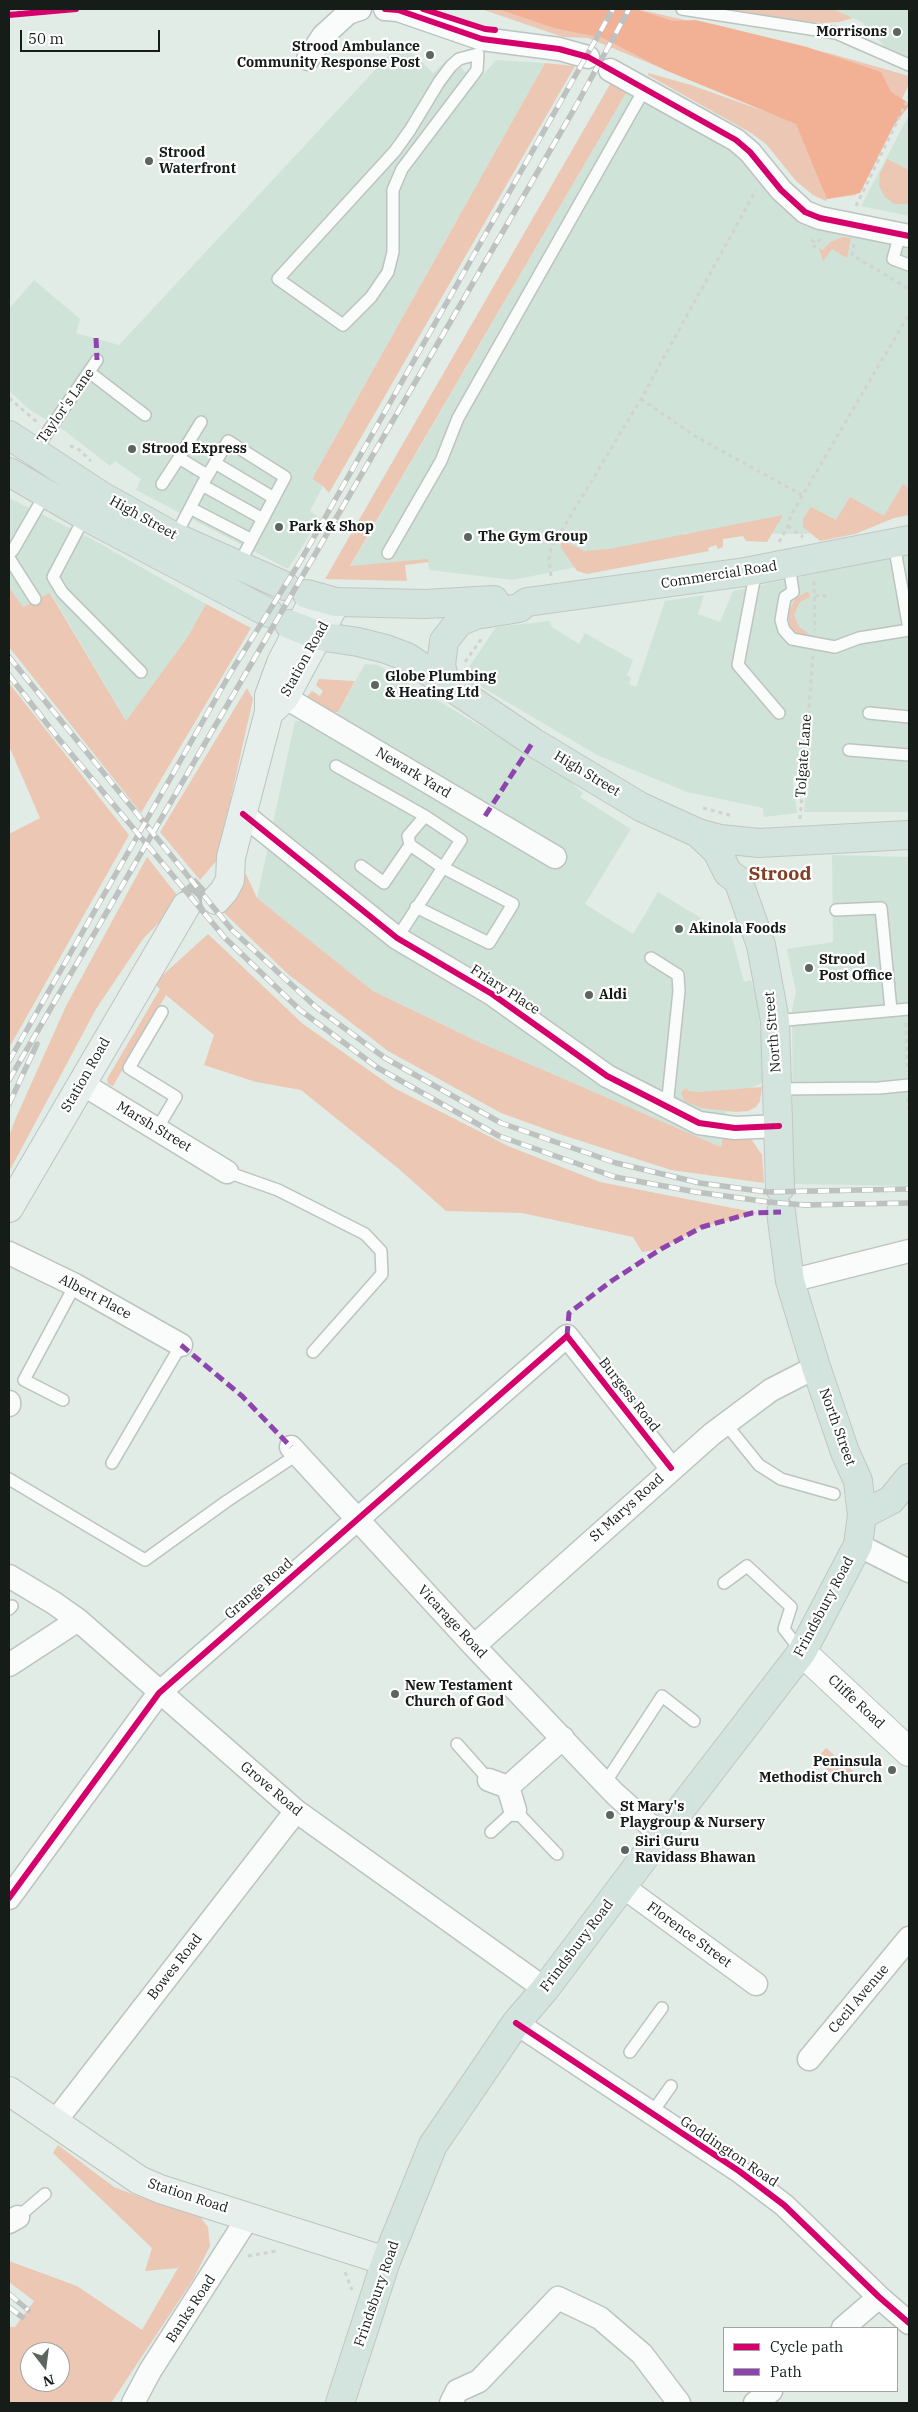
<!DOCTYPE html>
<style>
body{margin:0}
#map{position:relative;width:918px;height:2412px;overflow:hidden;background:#e1ece6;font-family:"IBM Plex Serif",serif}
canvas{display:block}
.frame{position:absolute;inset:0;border:10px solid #161d19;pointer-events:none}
.legend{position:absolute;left:723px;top:2327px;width:175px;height:65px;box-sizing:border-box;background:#fff;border:1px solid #a2a5a3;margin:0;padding:6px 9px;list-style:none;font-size:15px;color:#161d19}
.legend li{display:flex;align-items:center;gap:10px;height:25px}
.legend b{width:25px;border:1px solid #a2a5a3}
.north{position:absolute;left:20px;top:2342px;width:50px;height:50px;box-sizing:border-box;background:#fff;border:1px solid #a2a5a3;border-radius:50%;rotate:165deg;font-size:14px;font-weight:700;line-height:20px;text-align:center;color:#161d19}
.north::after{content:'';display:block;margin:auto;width:18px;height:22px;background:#5d6561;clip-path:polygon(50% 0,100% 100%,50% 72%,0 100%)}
.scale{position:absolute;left:20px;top:30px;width:140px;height:22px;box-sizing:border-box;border:2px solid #161d19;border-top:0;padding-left:6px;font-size:15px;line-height:18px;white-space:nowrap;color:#161d19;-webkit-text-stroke:4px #fff;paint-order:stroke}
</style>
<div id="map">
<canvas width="918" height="2412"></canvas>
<div class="frame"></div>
<ul class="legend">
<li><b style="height:6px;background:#d6006c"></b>Cycle path</li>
<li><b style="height:6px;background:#8e44ad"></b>Path</li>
</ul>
<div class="north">N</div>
<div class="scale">50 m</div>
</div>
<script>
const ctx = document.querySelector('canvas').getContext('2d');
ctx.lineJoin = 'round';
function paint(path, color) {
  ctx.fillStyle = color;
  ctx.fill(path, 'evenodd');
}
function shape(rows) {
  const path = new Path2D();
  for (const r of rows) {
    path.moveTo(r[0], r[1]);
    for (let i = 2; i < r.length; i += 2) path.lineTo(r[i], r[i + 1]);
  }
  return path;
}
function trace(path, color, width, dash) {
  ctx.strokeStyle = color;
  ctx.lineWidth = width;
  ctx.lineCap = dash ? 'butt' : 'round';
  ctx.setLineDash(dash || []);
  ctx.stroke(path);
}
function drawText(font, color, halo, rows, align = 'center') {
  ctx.font = font + ' "IBM Plex Serif",serif';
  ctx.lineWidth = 4.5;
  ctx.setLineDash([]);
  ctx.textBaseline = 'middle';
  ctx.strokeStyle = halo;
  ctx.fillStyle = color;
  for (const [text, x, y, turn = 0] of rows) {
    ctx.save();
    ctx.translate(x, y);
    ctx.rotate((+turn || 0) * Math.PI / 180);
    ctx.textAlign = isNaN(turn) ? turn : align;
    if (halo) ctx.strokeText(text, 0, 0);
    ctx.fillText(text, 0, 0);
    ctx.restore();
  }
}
const built = shape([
 [833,9,909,9,909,73,862,22],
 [401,42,433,73,446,61,456,71,460,67,468,74,464,78,473,86,496,60,545,63,312,479,323,486,310,511,320,518,288,569,136,490,141,479,115,461,110,466,65,431,30,410,9,391,9,309,34,280,80,319,76,333,119,345],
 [629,88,733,149,808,224,909,249,909,510,832,530,805,534,684,533,673,547,513,580,429,570,428,560,350,567],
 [909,113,909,216,861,206,908,117],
 [9,498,90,538,206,604,187,638,126,721,51,593,23,607,9,587],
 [909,554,909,812,804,812,808,748,793,782,797,813,764,817,763,808,687,792,597,755,463,676,496,627,549,621,552,627,579,644,585,633,633,660,627,675,631,678,629,684,636,687,665,601,704,595,698,614,720,622,733,591],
 [365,664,378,665,564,776,583,793,580,797,631,829,585,904,633,934,658,892,732,937,744,982,751,980,756,996,761,1035,763,1082,729,1101,721,1147,481,1043,373,991,257,898,295,721,343,720,337,714],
 [832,855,909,857,909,1186,793,1184,792,1010,796,992,787,949,833,942]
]);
const green = shape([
 [481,9,637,9,832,54,909,76,909,84,856,195,827,199,826,201,813,195,796,181,766,144,751,133,648,75,648,73,691,85,778,116,588,38,563,37],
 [721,9,833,9,853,18,839,22,822,23,778,19],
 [545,63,575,66,329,493,323,486,312,479],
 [613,79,629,88,350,566,428,559,429,562,405,565,407,581,325,579],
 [887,159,909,170,909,204,894,204,885,197,879,186,880,173],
 [843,237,851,238,847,258,832,249,823,261,819,248,823,250,830,242],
 [903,484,909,488,909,515,894,518,855,534,820,541,803,527,803,519,811,507,836,520,850,497,884,516],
 [783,515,767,542,746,541,743,536,723,539,723,547,718,549,716,545,708,548,709,551,587,574,577,571,560,546,563,541,585,551,609,549],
 [9,587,23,607,50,593,126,721,187,638,206,604,251,628,141,813,9,647],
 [808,591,810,597,800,602,794,615,799,627,808,633,804,636,793,631,789,623,788,613,795,599],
 [319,679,355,681,338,712,322,714,303,701,312,691,320,696,323,691,316,685],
 [9,683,129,835,9,1048,9,834,40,818,9,746],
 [247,688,253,699,217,860,200,880,160,832],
 [147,857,181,900,143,939,96,1009,9,1172,9,1136,15,1120,66,1006],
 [246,874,257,898,373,991,481,1043,721,1147,723,1136,749,1136,762,1155,764,1183,671,1170,559,1134,501,1113,388,1051,289,975,219,908],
 [208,934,303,1024,394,1088,508,1146,600,1182,758,1213,702,1227,661,1249,642,1252,633,1237,522,1213,446,1211,399,1169,301,1090,256,1082,204,1065,214,1035,166,995,113,1086,108,1084,107,1079,160,989,154,983],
 [762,1087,760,1101,756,1107,748,1111,736,1112,702,1108,684,1101,681,1092,687,1088,688,1091,699,1092],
 [826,1748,853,1771,846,1779,841,1781,815,1760],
 [58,2145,114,2187,156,2203,198,2214,208,2227,210,2246,194,2278,111,2403,9,2403,9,2327,15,2327,34,2301,9,2282,9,2261,77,2286,142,2330,178,2268,145,2271,152,2248,53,2153],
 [30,2352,60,2352,60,2382,30,2382]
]);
const water = shape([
 [498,9,635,9,673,21,695,20,717,25,807,47,881,72,891,92,909,103,908,107,894,125,860,193,827,199,796,124,665,70,603,38,554,28]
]);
const secondaryTunnel = shape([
 [186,906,205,888]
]);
const path = shape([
 [9,10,31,9],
 [856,206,909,97],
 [811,240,816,243],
 [854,244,852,255,909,289],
 [813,248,821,238],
 [9,398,37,422],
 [641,399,695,436,802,495],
 [70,446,77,448,91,461],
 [788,526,803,537],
 [779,542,788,526,791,515,909,314],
 [551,576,549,559,551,548,641,399,756,190],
 [814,581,815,630],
 [815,596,823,595,827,598],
 [465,662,482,638],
 [703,808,733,816],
 [800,819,813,656],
 [906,1023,907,1072],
 [908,1098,909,1115],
 [248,2256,276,2251],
 [345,2272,352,2290]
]);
const service = shape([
 [682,9,836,33,909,65],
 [478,54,477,70,402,169,393,190,393,252,388,272,371,297,343,325,278,279,395,151,410,130,439,82,451,66,459,59,478,54],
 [900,234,893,259,909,265],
 [89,372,145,415],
 [201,422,179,458,207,475],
 [34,452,97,360],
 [215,463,274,498],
 [162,484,179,458],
 [202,485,263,519],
 [190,508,252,540],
 [85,516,53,577,62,592,141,672],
 [175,537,202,485,228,441,285,477,238,566],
 [894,544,909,629],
 [388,553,441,461,458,418,644,90],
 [9,554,13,550,46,493],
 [9,558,35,599],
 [789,564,793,592,785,597,781,620,784,630,792,639,835,647,859,638,909,630],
 [756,570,738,665,779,713],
 [869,713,909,717],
 [849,750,909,755],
 [336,766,425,816,461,840,397,938],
 [410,845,408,836,425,816],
 [361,866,384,883,410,845,442,867,513,904,489,943,416,907],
 [836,910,881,908,891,1010],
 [651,958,678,975,679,991,667,1107],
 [775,1021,909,1009],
 [778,1089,879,1088,909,1085],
 [157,1129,176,1097,129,1068,162,1012],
 [227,1172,278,1190,365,1234,381,1251,382,1274,313,1352],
 [63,1400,24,1380,75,1285],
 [725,1423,759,1465,781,1479,834,1494],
 [112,1463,181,1345],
 [9,1479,145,1560,227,1501,298,1454],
 [724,1583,747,1566,791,1607,784,1629,801,1651],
 [9,1609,12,1606],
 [457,1744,489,1780],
 [605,1783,662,1696,694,1721],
 [491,1832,515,1810,557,1854],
 [630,2052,662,2008],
 [651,2114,671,2086],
 [18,2217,45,2194]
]);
const minor = shape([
 [385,9,398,10,482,39,559,49,588,57],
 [308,59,323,36,348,13,360,9],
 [610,70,736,140,750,152,781,190,805,212,820,218,909,236],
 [271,689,555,857],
 [243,814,397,938,492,994,607,1076,699,1123,735,1128,779,1126],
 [81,1083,227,1172],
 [9,1253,75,1285,181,1345],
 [790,1281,909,1251],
 [9,1402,9,1405],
 [291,1447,474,1646,615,1794,661,1835],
 [858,1545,909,1571],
 [9,1576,54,1603,78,1620,296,1811,545,1989],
 [474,1646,712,1434,771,1390,816,1367],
 [9,1665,78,1620],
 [489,1780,508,1787,515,1810],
 [508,1787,563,1738],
 [622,1886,756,1984],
 [9,1898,159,1693,567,1336,671,1468],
 [516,2023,739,2171,784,2205,879,2297,909,2323],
 [809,2059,909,1938],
 [54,2123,296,1811],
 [9,2222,18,2217],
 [843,2328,879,2297],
 [133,2403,150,2371,249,2216],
 [451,2403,457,2391,479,2381,558,2298,600,2318,642,2354,679,2403],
 [755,2403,771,2391]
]);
const tertiary = shape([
 [802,1652,909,1752]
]);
const secondary = shape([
 [274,708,285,697,336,602],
 [216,900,224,891,230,880,231,857,269,712,269,696,281,663,315,597],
 [9,1208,186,906],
 [9,2091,139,2180,160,2189,386,2261]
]);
const primary = shape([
 [9,435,100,495,175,537,285,586],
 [9,472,85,516,269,613],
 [307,594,336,602,425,604,494,600],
 [289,624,319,636,358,642,386,649,407,657,533,742,641,807,698,833,720,839,759,843,909,835],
 [445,683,441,665,444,641,459,622,476,615,519,608,527,602,745,572,909,540],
 [698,833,717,851,728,873,738,880,761,945,775,1021,780,1188],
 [862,1515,891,1500,909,1478],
 [340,2403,386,2261,433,2145,516,2023,545,1989,661,1835,802,1652,858,1545,862,1515,858,1481,845,1452,816,1367,790,1281,781,1212]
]);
const rail = shape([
 [9,657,232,930,317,1008,385,1058,501,1123,616,1163,700,1183,767,1192,909,1189],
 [9,675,58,738,225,938,300,1010,378,1068,499,1136,615,1177,696,1192,769,1202,804,1205,909,1203],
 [9,1061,231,672,301,560,613,9],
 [9,1080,576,106,629,9],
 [9,1104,37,1044],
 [9,2294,28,2310],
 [9,2307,22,2317]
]);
const quiet = shape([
 [96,338,97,360],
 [485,816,533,742],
 [567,1336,569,1313,613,1280,661,1249,702,1227,752,1213,781,1212],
 [181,1345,242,1396,291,1447]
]);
const cycleway = shape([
 [385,9,398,10,482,39,559,49,588,57,736,140,750,152,781,190,805,212,820,218,909,236],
 [423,9,485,29,495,30],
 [9,15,76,9],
 [243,814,397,938,492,994,607,1076,699,1123,735,1128,779,1126],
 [9,1898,159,1693,567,1336,671,1468],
 [516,2023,739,2171,784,2205,879,2297,909,2323]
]);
const markers = [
 [897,32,5,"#5d6561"],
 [430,55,5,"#5d6561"],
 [149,161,5,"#5d6561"],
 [132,449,5,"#5d6561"],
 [279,527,5,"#5d6561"],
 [468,537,5,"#5d6561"],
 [375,685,5,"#5d6561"],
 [679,929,5,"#5d6561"],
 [809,968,5,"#5d6561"],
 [589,995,5,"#5d6561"],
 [395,1694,5,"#5d6561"],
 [892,1770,5,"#5d6561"],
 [610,1815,5,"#5d6561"],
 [625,1850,5,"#5d6561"]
];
const poiNames = [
 ["Morrisons",887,32,"right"],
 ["Strood Ambulance",420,47,"right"],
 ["Community Response Post",420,63,"right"],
 ["Strood",159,153],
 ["Waterfront",159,169],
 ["Strood Express",142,449],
 ["Park & Shop",289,527],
 ["The Gym Group",478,537],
 ["Globe Plumbing",385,677],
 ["& Heating Ltd",385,693],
 ["Akinola Foods",689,929],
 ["Strood",819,960],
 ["Post Office",819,976],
 ["Aldi",599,995],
 ["New Testament",405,1686],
 ["Church of God",405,1702],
 ["Peninsula",882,1762,"right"],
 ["Methodist Church",882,1778,"right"],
 ["St Mary's",620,1807],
 ["Playgroup & Nursery",620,1823],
 ["Siri Guru",635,1842],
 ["Ravidass Bhawan",635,1858]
];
const streetNames = [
 ["Taylor's Lane",66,406,-55],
 ["High Street",143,518,29],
 ["Commercial Road",719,575,-9],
 ["Station Road",305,659,-61],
 ["Tolgate Lane",804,756,-86],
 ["Newark Yard",413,773,31],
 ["High Street",587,774,31],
 ["Friary Place",505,990,33],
 ["North Street",773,1032,-95],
 ["Station Road",86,1075,-60],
 ["Marsh Street",154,1127,31],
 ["Albert Place",95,1297,28],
 ["Burgess Road",629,1395,52],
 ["North Street",837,1427,70],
 ["St Marys Road",627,1508,-42],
 ["Grange Road",259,1589,-41],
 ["Frindsbury Road",824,1607,-62],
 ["Vicarage Road",452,1622,47],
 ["Cliffe Road",856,1702,43],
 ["Grove Road",271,1789,40],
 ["Florence Street",689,1935,36],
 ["Frindsbury Road",577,1946,-53],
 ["Bowes Road",175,1967,-52],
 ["Cecil Avenue",859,1999,-50],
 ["Goddington Road",729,2152,34],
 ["Station Road",188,2196,18],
 ["Frindsbury Road",377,2294,-71],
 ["Banks Road",191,2309,-57]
];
const districtNames = [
 ["Strood",780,875]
];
paint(built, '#d0e3d9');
paint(green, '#ebc7b4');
paint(water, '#f2b195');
trace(secondaryTunnel, '#b8c3bd', 28, [28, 14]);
trace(service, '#bcc4c0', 14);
trace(minor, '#bcc4c0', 25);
trace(tertiary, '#bcc4c0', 30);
trace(secondary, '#bcc4c0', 30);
trace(primary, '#c2c6c4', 30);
trace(path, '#d1d3d2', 3, [4, 4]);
trace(service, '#fafcfb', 11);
trace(minor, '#fafcfb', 22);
trace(tertiary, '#fafcfb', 28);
trace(secondary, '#e7efec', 28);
trace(primary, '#d3e3de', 28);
trace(rail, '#bdc1bf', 5.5);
trace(rail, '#fff', 4, [11]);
trace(quiet, '#8e44ad', 5, [10, 5]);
trace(cycleway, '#d6006c', 6);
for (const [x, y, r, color] of markers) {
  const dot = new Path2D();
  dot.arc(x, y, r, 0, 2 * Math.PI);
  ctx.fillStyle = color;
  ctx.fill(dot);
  trace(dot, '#fff', 2);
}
drawText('bold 14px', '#161d19', '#fff', poiNames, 'left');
drawText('14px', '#161d19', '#fff', streetNames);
drawText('bold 19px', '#823f24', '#fff', districtNames);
</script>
